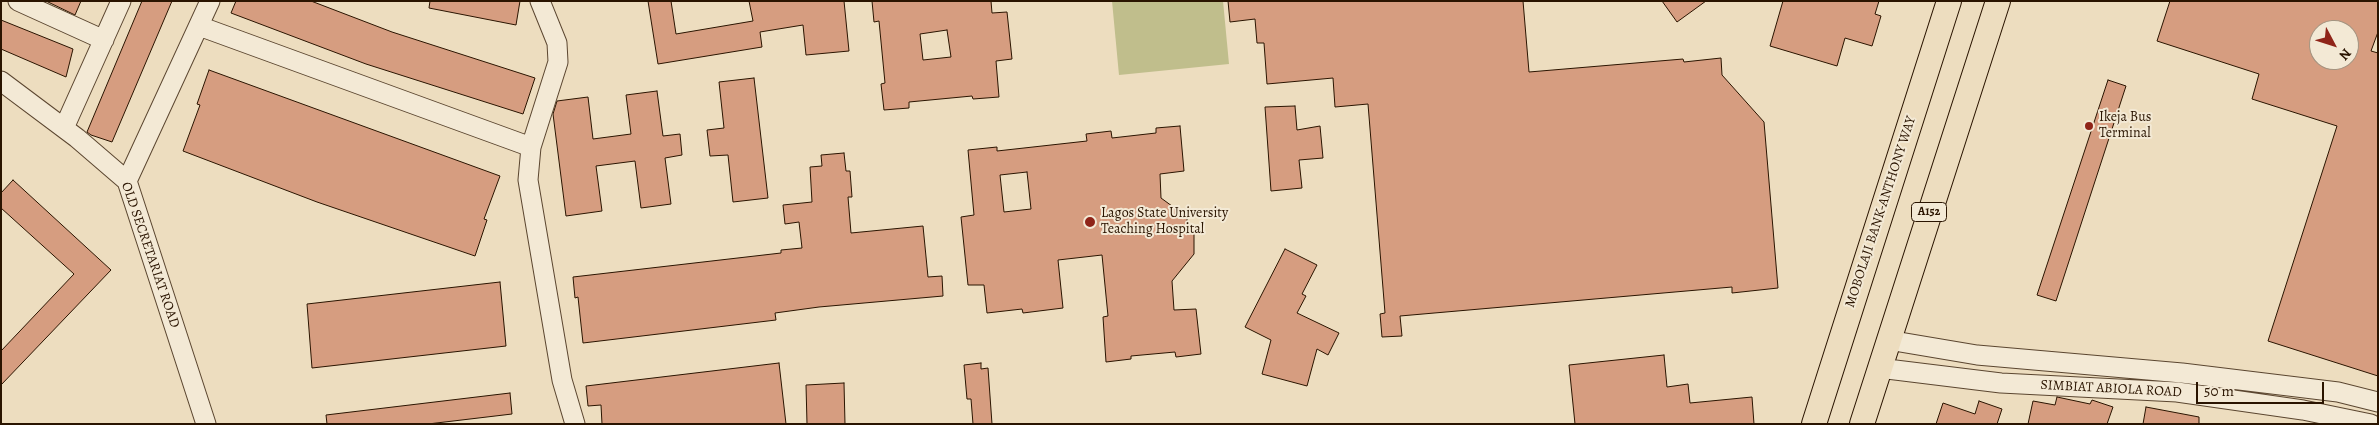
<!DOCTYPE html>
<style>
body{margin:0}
#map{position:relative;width:2379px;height:425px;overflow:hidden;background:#edddbf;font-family:Alegreya,serif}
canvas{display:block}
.frame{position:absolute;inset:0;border:2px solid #2a1400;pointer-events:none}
.north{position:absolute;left:2309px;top:20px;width:50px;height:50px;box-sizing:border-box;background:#f3e9d5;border:1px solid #a39480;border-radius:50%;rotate:130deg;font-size:14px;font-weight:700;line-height:20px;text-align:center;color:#2a1400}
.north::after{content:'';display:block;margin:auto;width:18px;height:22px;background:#8f2418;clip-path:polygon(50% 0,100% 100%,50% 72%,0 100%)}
.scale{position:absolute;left:2196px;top:382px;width:128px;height:22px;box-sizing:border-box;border:2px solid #2a1400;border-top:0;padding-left:6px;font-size:15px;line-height:18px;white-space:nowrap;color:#2a1400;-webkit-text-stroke:4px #f3e9d5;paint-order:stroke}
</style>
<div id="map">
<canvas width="2379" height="425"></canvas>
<div class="frame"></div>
<div class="north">N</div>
<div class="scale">50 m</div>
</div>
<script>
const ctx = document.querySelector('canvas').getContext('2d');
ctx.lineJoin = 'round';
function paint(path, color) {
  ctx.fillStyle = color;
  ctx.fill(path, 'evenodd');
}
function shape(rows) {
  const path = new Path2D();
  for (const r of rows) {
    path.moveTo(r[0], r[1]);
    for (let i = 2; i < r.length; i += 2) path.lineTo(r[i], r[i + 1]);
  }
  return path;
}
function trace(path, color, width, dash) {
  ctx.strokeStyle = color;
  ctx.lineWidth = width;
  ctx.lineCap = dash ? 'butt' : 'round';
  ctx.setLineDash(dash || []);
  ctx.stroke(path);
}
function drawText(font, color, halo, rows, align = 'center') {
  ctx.font = font + ' Alegreya,serif';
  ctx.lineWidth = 4;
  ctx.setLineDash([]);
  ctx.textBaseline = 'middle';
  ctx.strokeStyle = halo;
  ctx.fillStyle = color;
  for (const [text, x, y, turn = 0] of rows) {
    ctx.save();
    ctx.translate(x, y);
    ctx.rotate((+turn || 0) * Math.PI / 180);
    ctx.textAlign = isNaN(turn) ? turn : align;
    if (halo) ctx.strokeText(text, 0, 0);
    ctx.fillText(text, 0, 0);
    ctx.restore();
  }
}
const green = shape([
 [1112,1,1223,1,1229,64,1119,75]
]);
const building = shape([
 [46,1,81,1,75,15,46,1],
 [142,1,172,1,112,142,91,135,87,132,142,1],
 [236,1,311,1,392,32,535,78,523,114,366,64,231,13,236,1],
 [430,1,520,1,516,25,429,8,430,1],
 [648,1,671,1,676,34,753,21,749,1,844,1,849,51,806,55,803,25,760,32,762,47,658,64,648,1],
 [872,1,991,1,992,13,1007,12,1012,59,996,61,999,97,973,99,972,96,909,102,909,108,884,110,881,84,885,83,879,21,874,22,872,1],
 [947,30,951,57,923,60,920,34,947,30],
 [1228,1,1523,1,1529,72,1683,59,1684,62,1721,58,1722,75,1764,122,1778,288,1732,293,1732,287,1400,316,1402,336,1382,337,1380,314,1385,313,1368,104,1335,107,1333,78,1267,84,1264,43,1257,43,1255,19,1230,22,1228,1],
 [1662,1,1706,1,1677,22,1662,1],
 [1783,1,1879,1,1875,14,1881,16,1872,46,1845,38,1837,66,1770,46,1783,1],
 [2170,1,2378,1,2378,32,2371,51,2378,53,2378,376,2268,341,2337,126,2252,99,2259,74,2157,41,2170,1],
 [2319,30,2349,30,2349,60,2319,60,2319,30],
 [1,20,73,49,66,77,1,49,1,20],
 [209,70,500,176,484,219,487,220,475,256,317,202,183,151,200,105,197,104,209,70],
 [754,78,768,198,733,202,728,155,710,156,707,130,724,128,719,82,754,78],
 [2108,80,2126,86,2056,301,2037,295,2108,80],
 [657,91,663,136,680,134,682,155,665,158,671,204,641,208,635,161,596,166,602,211,566,216,553,114,557,101,588,97,593,139,631,134,626,95,657,91],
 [1295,106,1297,130,1320,126,1323,158,1299,160,1302,188,1271,191,1265,107,1295,106],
 [1180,126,1184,171,1160,174,1161,198,1187,217,1187,225,1194,225,1194,254,1172,281,1174,310,1196,309,1201,354,1176,357,1175,352,1131,356,1131,359,1106,362,1103,317,1108,316,1102,255,1058,260,1063,308,1023,313,1022,309,987,313,984,285,968,285,961,217,974,215,968,150,997,147,997,151,1087,141,1086,134,1111,131,1112,138,1156,133,1156,128,1180,126],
 [1027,172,1031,209,1004,212,1000,175,1027,172],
 [844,153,846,171,850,171,852,197,848,197,851,233,923,226,928,277,942,276,943,296,819,307,775,313,776,320,583,343,578,297,575,298,573,277,781,253,781,250,802,248,799,222,785,224,783,205,812,202,810,167,822,166,821,155,844,153],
 [13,180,111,270,1,385,1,351,74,274,1,208,1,193,13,180],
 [1285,249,1317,265,1302,294,1306,296,1297,313,1339,333,1328,355,1317,349,1307,386,1262,374,1271,340,1245,327,1285,249],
 [500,282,506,346,312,368,307,304,500,282],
 [1664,355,1667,387,1688,384,1690,403,1752,397,1754,424,1575,424,1569,365,1664,355],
 [779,363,786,424,602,424,601,405,588,406,586,386,779,363],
 [981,363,981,369,988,368,992,424,973,424,971,399,967,399,964,365,981,363],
 [844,383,845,424,807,424,806,385,844,383],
 [510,393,512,414,428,424,327,424,326,415,510,393],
 [2057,397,2090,404,2092,400,2113,407,2107,424,2028,424,2033,401,2055,405,2057,397],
 [1979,401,2002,409,1997,424,1936,424,1943,403,1975,414,1979,401],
 [2146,407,2199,417,2199,424,2143,424,2146,407]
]);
const minor = shape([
 [18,1,104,40],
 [199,26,531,147,528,180,562,380,575,424],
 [1,81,77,138,127,181,206,424],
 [64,128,121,1],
 [531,147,558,62,557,43,540,1],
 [127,181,210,1],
 [1888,340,1977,355,2182,373,2338,392,2378,402],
 [1879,368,2001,383,2177,392,2303,410,2371,424]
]);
const major = shape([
 [1814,424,1949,1],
 [1862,424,1998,1]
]);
const markers = [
 [2089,126,5,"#8f2418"],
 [1090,222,6,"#8f2418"]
];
const shields = [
 [1929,212,35]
];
const shieldNames = [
 ["A152",1929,212]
];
const poiNames = [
 ["Ikeja Bus",2099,118],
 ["Terminal",2099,134],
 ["Lagos State University",1101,214],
 ["Teaching Hospital",1101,230]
];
const streetNames = [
 ["MOBOLAJI BANK-ANTHONY WAY",1881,212,-72],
 ["OLD SECRETARIAT ROAD",150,255,71],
 ["SIMBIAT ABIOLA ROAD",2111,389,3]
];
paint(green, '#c0be8c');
paint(building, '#d69d80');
trace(building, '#2a1400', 1);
trace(minor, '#5b4630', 21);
trace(major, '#2a1400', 26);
trace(minor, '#f3e9d5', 19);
trace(major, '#edddbf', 24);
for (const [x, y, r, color] of markers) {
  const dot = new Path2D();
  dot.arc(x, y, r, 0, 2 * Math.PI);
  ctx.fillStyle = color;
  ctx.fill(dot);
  trace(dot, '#f3e9d5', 2);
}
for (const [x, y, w] of shields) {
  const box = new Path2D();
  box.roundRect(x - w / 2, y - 9.5, w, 19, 4);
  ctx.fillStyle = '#f3e9d5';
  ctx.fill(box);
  trace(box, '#2a1400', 1);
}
drawText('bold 12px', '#2a1400', null, shieldNames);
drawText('14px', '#2a1400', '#f3e9d5', poiNames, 'left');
drawText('14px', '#2a1400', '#f3e9d5', streetNames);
</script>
